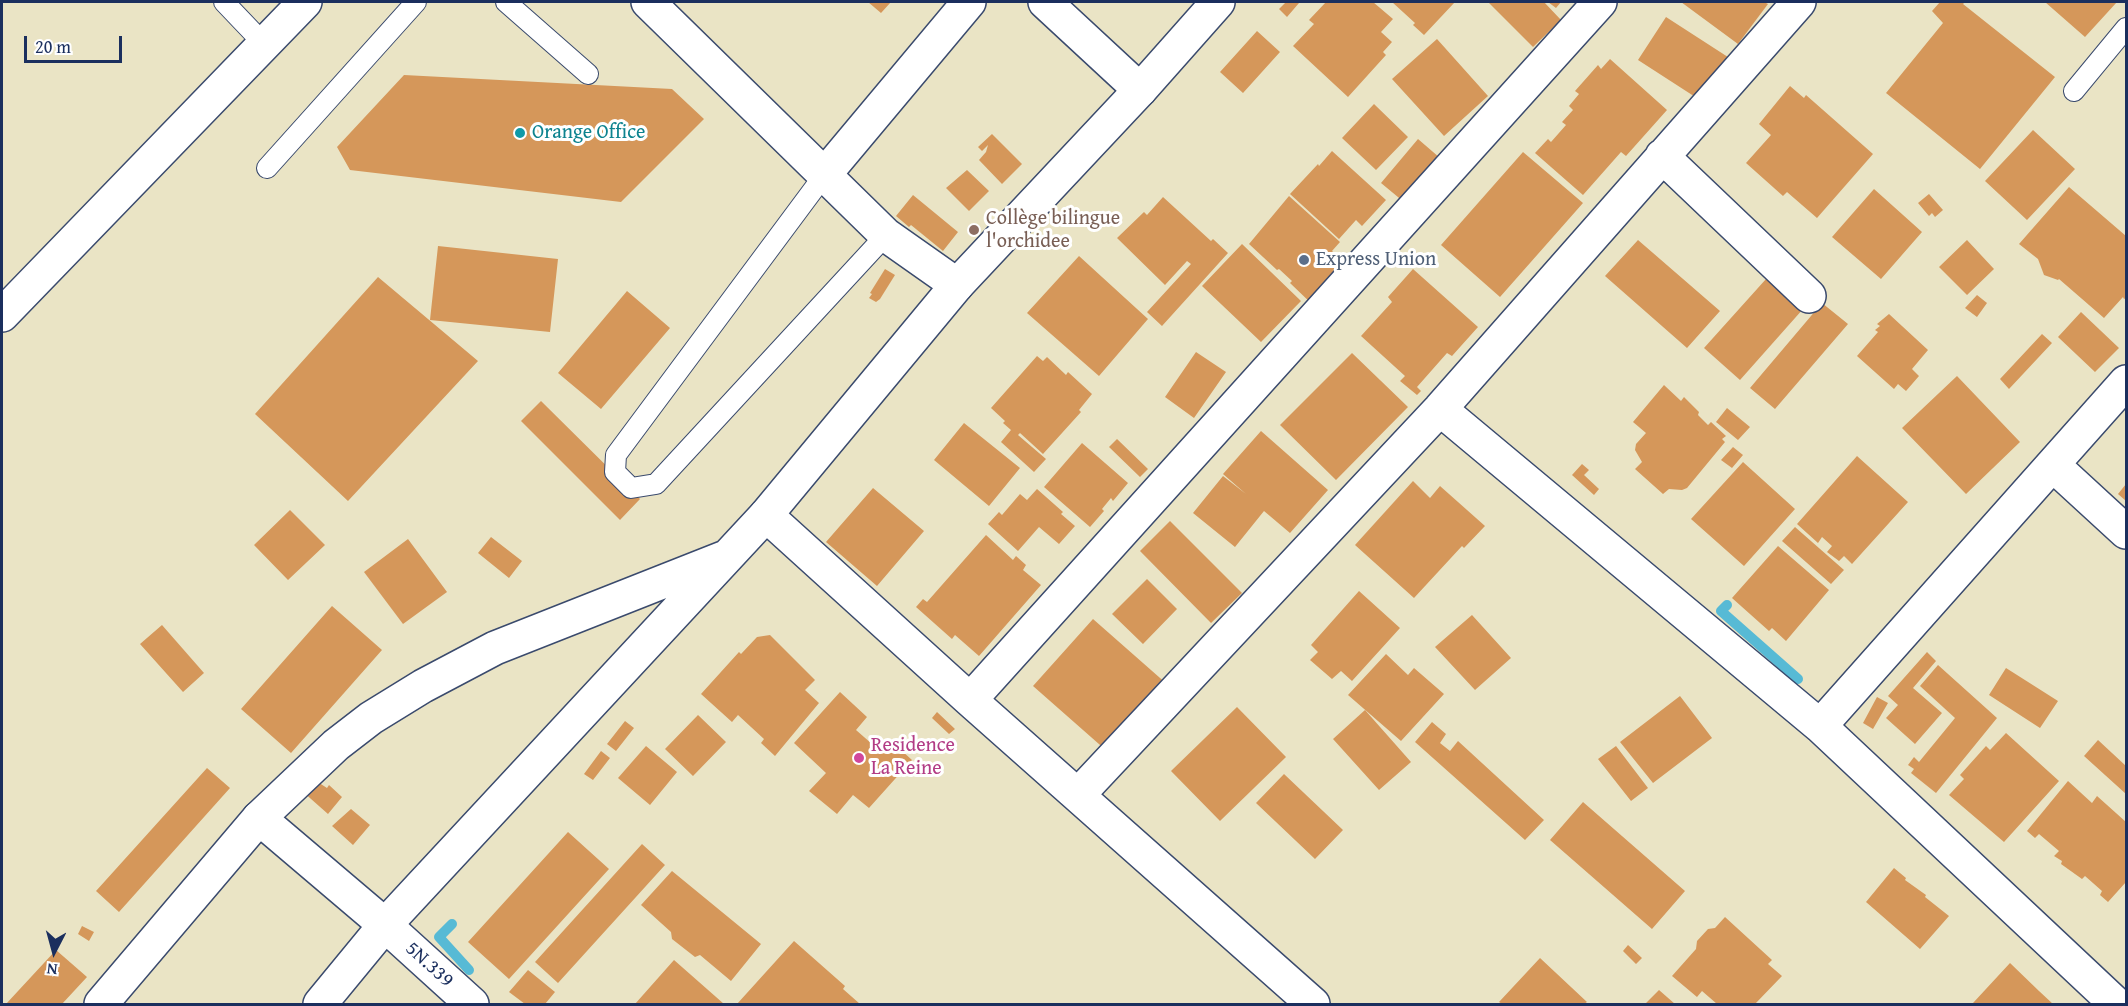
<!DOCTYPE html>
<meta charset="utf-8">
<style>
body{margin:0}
#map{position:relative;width:2128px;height:1006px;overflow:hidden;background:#eae4c5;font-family:"Gentium Book Plus",serif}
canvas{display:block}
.frame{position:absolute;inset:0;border:3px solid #1b2f5e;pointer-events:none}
.north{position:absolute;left:24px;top:922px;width:60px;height:60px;-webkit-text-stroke:4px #fff;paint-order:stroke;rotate:186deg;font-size:16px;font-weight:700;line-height:24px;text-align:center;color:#1b2f5e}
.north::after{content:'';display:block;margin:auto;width:21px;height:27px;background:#1b2f5e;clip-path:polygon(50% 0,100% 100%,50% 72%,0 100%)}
.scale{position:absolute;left:24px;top:36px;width:98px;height:27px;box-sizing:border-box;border:3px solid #1b2f5e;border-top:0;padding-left:8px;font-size:18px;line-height:21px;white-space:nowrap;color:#1b2f5e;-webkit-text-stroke:4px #fff;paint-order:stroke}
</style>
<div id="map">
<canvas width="2128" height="1006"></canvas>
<div class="frame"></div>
<div class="north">N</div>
<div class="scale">20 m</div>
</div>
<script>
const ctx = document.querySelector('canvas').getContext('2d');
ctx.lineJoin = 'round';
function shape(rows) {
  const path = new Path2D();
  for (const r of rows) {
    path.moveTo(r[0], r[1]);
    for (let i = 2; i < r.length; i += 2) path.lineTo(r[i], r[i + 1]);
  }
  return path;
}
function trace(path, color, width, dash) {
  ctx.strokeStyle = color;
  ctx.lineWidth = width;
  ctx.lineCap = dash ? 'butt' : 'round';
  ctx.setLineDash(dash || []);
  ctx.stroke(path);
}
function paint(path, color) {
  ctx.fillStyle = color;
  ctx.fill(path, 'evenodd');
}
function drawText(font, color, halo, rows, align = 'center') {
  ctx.font = font + ' "Gentium Book Plus",serif';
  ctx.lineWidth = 6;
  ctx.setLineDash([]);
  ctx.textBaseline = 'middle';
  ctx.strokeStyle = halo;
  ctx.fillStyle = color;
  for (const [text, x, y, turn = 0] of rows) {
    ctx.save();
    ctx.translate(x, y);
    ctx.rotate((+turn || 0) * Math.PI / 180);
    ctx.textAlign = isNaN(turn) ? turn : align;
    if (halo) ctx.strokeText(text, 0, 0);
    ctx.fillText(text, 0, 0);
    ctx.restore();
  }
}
const stream = shape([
 [1727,605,1721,611,1798,679],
 [452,924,439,937,469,970]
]);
const building = shape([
 [868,2,891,2,881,13],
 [1286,2,1297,2,1299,3,1287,17,1279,9],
 [1326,2,1373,2,1393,19,1381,32,1392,42,1383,52,1386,55,1348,97,1293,46,1314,24,1309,20],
 [1392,2,1455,2,1424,35,1413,25,1415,23],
 [1488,2,1544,2,1561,20,1533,47],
 [1548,2,1561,2,1556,8],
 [1681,2,1764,2,1768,4,1738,44],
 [1940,2,1965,2,1963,4,2055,77,1980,169,1886,93,1943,23,1932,11],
 [2045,2,2117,2,2085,37],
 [1666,17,1731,59,1703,102,1638,60],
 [1257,31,1280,52,1243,93,1220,72],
 [1437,39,1488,96,1444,136,1392,79],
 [1610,59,1667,110,1626,156,1621,152,1583,195,1535,153,1548,139,1551,142,1566,125,1562,122,1573,110,1569,106,1579,94,1575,91,1598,65,1601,69],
 [404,75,672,89,704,119,621,202,350,170,337,147],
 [1790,86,1804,98,1806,95,1873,154,1817,218,1787,192,1783,196,1746,163,1771,135,1759,124],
 [1374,104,1408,137,1376,170,1342,138],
 [2033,130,2075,169,2027,220,1985,181],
 [992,134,1022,164,1002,184,979,160,986,152,988,145,982,151,978,147],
 [1418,139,1447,164,1410,207,1381,183],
 [1332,151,1386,200,1362,226,1356,220,1339,239,1290,194,1318,164,1319,166],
 [1523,152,1583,203,1500,297,1441,245],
 [967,170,989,191,969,211,946,188],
 [2069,187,2126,236,2126,298,2124,299,2123,297,2104,318,2059,279,2058,280,2044,275,2038,259,2019,244],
 [1874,189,1922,232,1881,279,1832,237],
 [1929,194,1943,210,1935,217,1932,213,1929,216,1918,203],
 [913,195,958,232,943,251,911,225,909,227,896,216],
 [1289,196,1340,242,1332,251,1351,268,1315,307,1290,283,1292,281,1279,269,1277,270,1249,244],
 [1163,197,1211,241,1213,239,1228,253,1162,326,1147,312,1191,264,1187,261,1165,285,1117,238,1144,212,1147,215],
 [1638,240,1720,311,1687,348,1605,276],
 [1967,240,1994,269,1967,295,1939,267],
 [1242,244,1301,301,1261,342,1202,286],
 [438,246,558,259,550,332,430,320],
 [1079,256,1148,319,1099,376,1027,313],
 [885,269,895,275,880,299,876,302,869,298,872,294,870,293],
 [1413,269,1478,327,1452,356,1447,353,1417,387,1421,391,1417,395,1400,381,1405,376,1361,336,1392,302,1388,297],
 [1775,269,1811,300,1740,380,1704,348],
 [378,277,478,361,348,501,255,414],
 [627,291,670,328,601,409,558,373],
 [1977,295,1987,303,1977,317,1965,308],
 [1822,303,1848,324,1775,409,1750,388],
 [2081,312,2119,348,2095,372,2058,337],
 [1889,314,1928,350,1912,369,1919,376,1906,391,1898,384,1894,389,1857,356,1878,332,1875,330,1880,326,1877,324],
 [2042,334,2052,343,2009,389,2000,379],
 [1196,352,1226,372,1194,418,1165,397],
 [1352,353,1408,407,1336,480,1280,425],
 [1037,356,1043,361,1047,357,1066,375,1068,372,1092,394,1079,410,1081,412,1043,454,1020,433,1018,435,1046,459,1034,472,1001,442,1011,430,1003,423,1005,421,991,408],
 [1957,376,2020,442,1966,494,1902,428],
 [1664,385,1681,401,1684,397,1699,412,1698,415,1708,425,1711,422,1726,436,1722,439,1725,442,1687,488,1682,490,1669,489,1663,494,1635,469,1642,462,1635,450,1636,444,1646,433,1633,422],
 [541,401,640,499,620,520,521,421],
 [1727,408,1750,427,1738,440,1716,422],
 [964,423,1020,468,989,506,934,460],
 [1261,431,1328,490,1290,533,1264,511,1235,547,1193,513,1223,476,1246,494,1223,474],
 [1117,439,1148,469,1140,477,1109,447],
 [1082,443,1128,483,1113,501,1111,498,1102,509,1104,511,1090,527,1044,487],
 [1733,447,1743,455,1732,468,1721,460],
 [1857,456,1908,502,1852,564,1844,556,1839,561,1827,552,1832,546,1822,537,1818,543,1797,524],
 [1743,462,1795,509,1744,566,1691,519],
 [1582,464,1589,470,1584,475,1599,489,1594,495,1572,475],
 [1413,481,1430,498,1440,486,1485,526,1464,548,1462,546,1414,598,1355,545],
 [2126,484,2126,501,2118,494],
 [873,488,924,531,877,586,826,542],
 [1037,489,1063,512,1061,514,1075,526,1059,544,1039,527,1018,551,988,524,999,512,1002,515,1020,494,1027,500],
 [290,510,325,545,288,580,254,545],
 [1170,521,1242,593,1211,623,1140,551],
 [1795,527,1844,570,1831,584,1782,541],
 [986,535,1013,560,1016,556,1026,565,1023,570,1041,585,979,656,955,635,952,639,916,607,923,599,927,602],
 [491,537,522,561,509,578,478,553],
 [408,539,447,592,403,624,364,572],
 [1778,546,1829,590,1786,641,1772,628,1769,631,1732,598],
 [1147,579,1177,609,1143,644,1112,614],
 [1359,591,1400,628,1352,681,1341,671,1332,679,1310,660,1318,652,1311,645],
 [332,606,382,650,291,753,241,709],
 [1472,615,1511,658,1475,690,1435,647],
 [1093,619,1168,685,1108,752,1033,686],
 [162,625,204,673,183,692,140,644],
 [770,635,815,680,805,690,819,703,775,756,761,743,764,739,738,715,732,722,701,694,739,652,741,654,757,637],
 [1927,652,1936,661,1913,688,1942,713,1915,744,1886,718,1898,705,1888,696],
 [1386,654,1408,675,1414,668,1444,694,1401,741,1348,695],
 [1938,665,1997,718,1936,793,1911,773,1914,769,1908,765,1914,757,1919,762,1955,718,1920,686],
 [2006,668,2058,701,2040,728,1989,695],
 [840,692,867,717,856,730,880,751,890,740,912,760,869,808,853,795,837,814,809,791,826,773,794,743],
 [1680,696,1712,738,1653,783,1620,742],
 [1877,697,1888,703,1873,729,1863,723],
 [1237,707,1286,757,1220,821,1171,771],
 [1365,710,1411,762,1379,790,1333,739],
 [937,712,955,729,949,734,932,718],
 [698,715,726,742,693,776,665,749],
 [625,721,634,728,616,751,607,744],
 [1432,722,1446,734,1440,743,1450,751,1458,741,1544,820,1525,840,1415,742],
 [2006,733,2059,781,2004,842,1949,795,1964,779,1960,775,1986,746,1990,750],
 [2098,740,2126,766,2126,794,2084,756],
 [646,746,677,772,650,805,618,778],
 [1616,746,1648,788,1631,801,1598,759],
 [601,751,610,758,593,780,584,774],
 [207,768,230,788,119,912,96,891],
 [1284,774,1343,830,1315,859,1256,803],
 [313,779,327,788,329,785,342,797,328,814,302,791],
 [2068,781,2092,803,2097,796,2126,822,2126,882,2108,902,2100,895,2102,891,2085,876,2082,879,2061,864,2062,861,2054,856,2059,851,2039,834,2035,838,2027,831],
 [1583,802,1685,891,1652,929,1550,840],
 [351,809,370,825,353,845,332,826],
 [568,832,609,869,509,979,468,942],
 [642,844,665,865,558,983,535,962],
 [1894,868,1906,878,1905,880,1926,895,1925,897,1949,916,1920,949,1866,902],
 [672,871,761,944,731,981,700,955,695,957,672,939,671,932,641,905],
 [1725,917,1772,960,1768,964,1782,976,1755,1004,1717,1004,1702,991,1697,997,1672,976,1696,949,1697,941,1708,929,1715,928],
 [82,926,94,932,89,941,78,934],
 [794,941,845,986,843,989,860,1004,737,1004],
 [1628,945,1642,958,1636,964,1623,951],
 [56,950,87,977,62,1004,6,1004],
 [1540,958,1587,1002,1584,1004,1502,1004,1499,1002],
 [674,960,724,1004,635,1004],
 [2010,963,2039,991,2053,1004,1975,1004,1973,1003],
 [528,970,555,992,545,1004,525,1004,509,992],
 [1659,990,1675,1004,1645,1004]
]);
const lane = shape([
 [224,2,264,44],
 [506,2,588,74],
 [2074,91,2126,28],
 [267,168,416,2],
 [825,174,616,455,615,472,631,488,656,484,886,235]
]);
const street = shape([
 [648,2,886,235,957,285],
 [1045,2,1140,90],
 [1662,156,1809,296],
 [825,174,969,2],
 [2,315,305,2],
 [1440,409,1820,726,2116,1004],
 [2053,465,2126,532],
 [766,515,970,700,1313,1004],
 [970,700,1600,2],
 [1820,726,2126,382],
 [1078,795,1440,409,1799,2],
 [259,818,385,925,472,1004]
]);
const secondary = shape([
 [101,1004,259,818,336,745,371,718,423,686,495,648,723,558],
 [320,1004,385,925,766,515,957,285,1140,90,1218,2]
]);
const markers = [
 [520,133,6,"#0f9aa8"],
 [974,230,6,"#8d6e63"],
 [1304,260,6,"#5c6f8a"],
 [859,758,6,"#d1479c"]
];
const cultureNames = [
 ["Orange Office",532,133]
];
const educationNames = [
 ["Collège bilingue",986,219],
 ["l'orchidee",986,242]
];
const serviceNames = [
 ["Express Union",1316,260]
];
const hotelNames = [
 ["Residence",871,746],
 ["La Reine",871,769]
];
const streetNames = [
 ["5N.339",429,965,42]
];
trace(stream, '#57bad5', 10);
paint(building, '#d5975a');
trace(lane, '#3a4a6d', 22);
trace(street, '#3a4a6d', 36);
trace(secondary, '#3a4a6d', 36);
trace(lane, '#fff', 20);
trace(street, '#fff', 33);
trace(secondary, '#fff', 33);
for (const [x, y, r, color] of markers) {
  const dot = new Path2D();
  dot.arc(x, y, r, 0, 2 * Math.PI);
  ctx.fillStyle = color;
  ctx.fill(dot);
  trace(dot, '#fff', 2);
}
drawText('20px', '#0d838f', '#fff', cultureNames, 'left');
drawText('20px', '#785e54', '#fff', educationNames, 'left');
drawText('20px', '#4e5e75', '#fff', serviceNames, 'left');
drawText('20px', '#b23c85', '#fff', hotelNames, 'left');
drawText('20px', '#1b2f5e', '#fff', streetNames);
</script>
